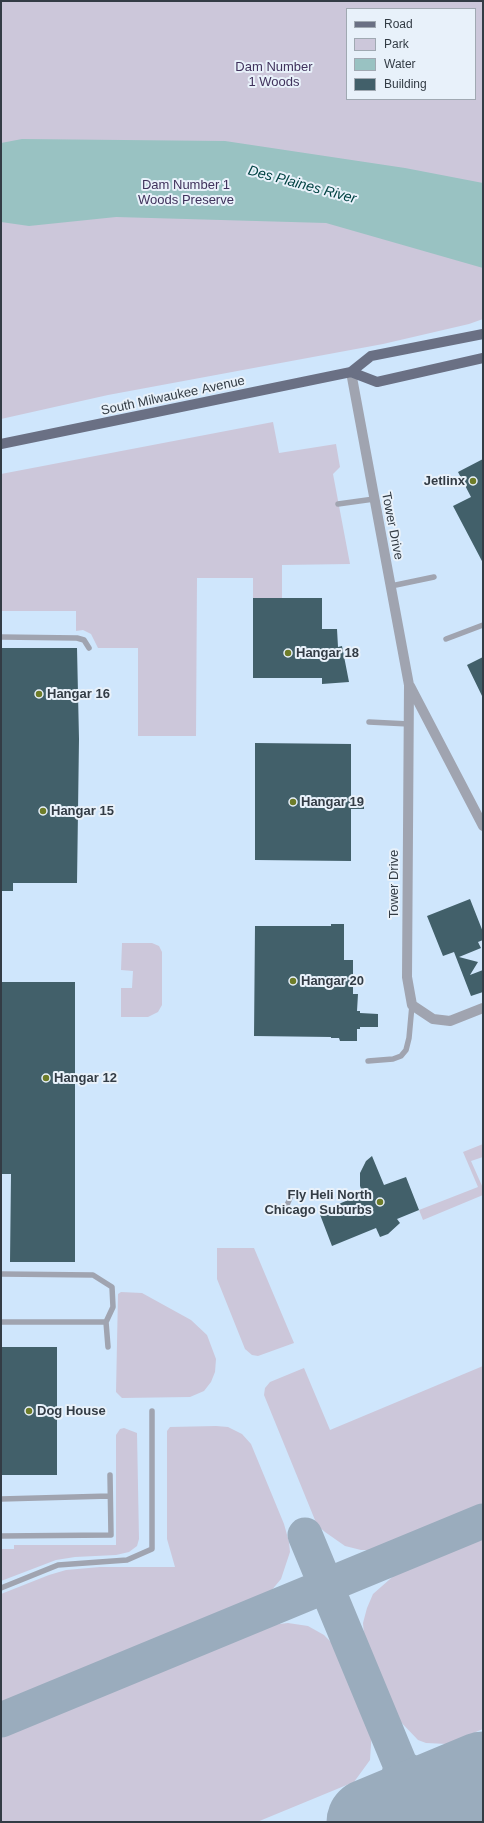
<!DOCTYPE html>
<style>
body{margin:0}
#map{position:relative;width:484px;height:1823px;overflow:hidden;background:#cfe6fc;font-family:Helvetica,sans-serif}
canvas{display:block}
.frame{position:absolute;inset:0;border:2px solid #333c45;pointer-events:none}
.legend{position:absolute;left:346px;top:8px;width:130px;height:92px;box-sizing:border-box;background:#e8f1fa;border:1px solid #a0a9b2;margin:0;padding:5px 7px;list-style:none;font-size:12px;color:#333c45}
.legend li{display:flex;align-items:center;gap:8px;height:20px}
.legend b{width:20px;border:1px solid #a0a9b2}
</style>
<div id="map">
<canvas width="484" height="1823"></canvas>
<div class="frame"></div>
<ul class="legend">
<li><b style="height:5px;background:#6a7084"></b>Road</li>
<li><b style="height:11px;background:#ccc7da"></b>Park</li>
<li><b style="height:11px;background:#99c2c2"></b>Water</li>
<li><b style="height:11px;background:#42606a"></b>Building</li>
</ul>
</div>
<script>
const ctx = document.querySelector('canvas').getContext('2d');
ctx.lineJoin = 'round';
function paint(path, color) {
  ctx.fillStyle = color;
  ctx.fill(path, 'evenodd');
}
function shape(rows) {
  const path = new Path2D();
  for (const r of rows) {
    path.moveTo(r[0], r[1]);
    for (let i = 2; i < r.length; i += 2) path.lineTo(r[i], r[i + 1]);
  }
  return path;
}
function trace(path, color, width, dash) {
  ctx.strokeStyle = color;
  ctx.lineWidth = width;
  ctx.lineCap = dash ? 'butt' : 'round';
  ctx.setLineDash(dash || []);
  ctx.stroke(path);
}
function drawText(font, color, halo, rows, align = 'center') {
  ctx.font = font + ' Helvetica,sans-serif';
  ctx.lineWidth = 4;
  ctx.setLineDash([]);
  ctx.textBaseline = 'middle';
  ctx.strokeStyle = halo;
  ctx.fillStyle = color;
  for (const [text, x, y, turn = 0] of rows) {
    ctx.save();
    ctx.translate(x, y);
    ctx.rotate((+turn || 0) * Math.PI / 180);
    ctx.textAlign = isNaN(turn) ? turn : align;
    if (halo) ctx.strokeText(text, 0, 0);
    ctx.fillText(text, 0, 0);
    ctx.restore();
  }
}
const green = shape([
 [1,1,483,1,483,319,469,324,383,344,108,395,1,419],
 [347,9,475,9,475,99,347,99],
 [273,422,279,453,336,444,340,467,333,474,350,564,282,565,282,598,253,598,253,578,197,578,196,736,138,736,138,648,98,648,91,634,83,630,76,631,76,611,1,611,1,474],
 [122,943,152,943,159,946,162,952,162,1005,158,1012,148,1017,121,1017,121,988,132,988,133,971,121,970],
 [483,1144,483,1157,471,1161,483,1188,483,1195,423,1220,419,1210,478,1187,463,1152],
 [217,1248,254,1248,294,1343,258,1356,252,1355,245,1349,217,1279],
 [121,1292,142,1293,191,1320,207,1335,216,1359,215,1372,211,1382,204,1391,190,1397,122,1398,116,1392,118,1294],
 [483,1366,483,1507,391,1545,373,1550,361,1550,345,1546,325,1532,317,1525,264,1395,265,1388,270,1382,304,1368,330,1430],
 [216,1426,228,1427,242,1434,251,1444,284,1524,289,1542,290,1552,281,1579,271,1591,254,1601,1,1706,1,1594,49,1575,66,1570,100,1567,175,1567,167,1539,167,1431,170,1427],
 [124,1428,137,1433,139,1539,137,1546,129,1552,116,1555,75,1557,56,1560,1,1581,1,1549,14,1549,14,1545,116,1545,116,1435,120,1429],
 [483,1537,483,1729,447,1744,426,1743,418,1740,396,1717,364,1635,363,1623,367,1608,373,1594,398,1572],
 [288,1623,308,1626,324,1635,337,1648,372,1729,370,1760,354,1782,257,1822,1,1822,1,1736,271,1625]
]);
const water = shape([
 [22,139,225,141,405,168,483,183,483,268,326,223,116,217,29,226,1,222,1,143]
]);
const taxiway = shape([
 [305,1535,424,1822],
 [1,1720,483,1521],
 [366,1822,386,1806,395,1792,401,1766,418,1778,439,1785,468,1782,445,1805,438,1822]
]);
const runway = shape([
 [370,1822,483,1775]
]);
const building = shape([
 [483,459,483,563,453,506,471,497,458,472],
 [253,598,322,598,322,629,337,629,338,647,342,646,349,682,322,684,322,678,253,678],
 [1,648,77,648,79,739,77,883,13,883,13,891,1,891],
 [483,657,483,698,467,665],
 [255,743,351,744,351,797,364,797,364,809,351,809,351,861,255,860],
 [470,899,483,932,483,940,478,942,481,948,459,957,478,962,470,975,483,970,483,992,471,996,454,952,443,956,427,916],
 [331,924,344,924,344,960,353,960,353,994,358,994,357,1011,360,1011,360,1013,378,1014,378,1027,360,1027,360,1029,357,1029,357,1041,340,1041,339,1038,331,1038,331,1037,254,1036,255,926,331,926],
 [1,982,75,982,75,1262,10,1262,11,1174,1,1174],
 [372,1156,384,1185,406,1177,419,1210,397,1219,400,1223,388,1234,380,1237,376,1228,332,1246,319,1212,363,1194,360,1186,360,1173,366,1161],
 [1,1347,57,1347,57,1475,1,1475]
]);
const lane = shape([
 [338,504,374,499],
 [391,586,434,577],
 [1,637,77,638,84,640,89,648],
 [446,639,483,625],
 [369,722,409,724],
 [368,1061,393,1059,401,1056,406,1050,409,1038,412,1005],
 [287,1205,291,1196],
 [1,1274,93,1275,112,1287,113,1307,106,1322,108,1347],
 [1,1322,106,1322],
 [1,1499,110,1496],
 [1,1536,111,1535,110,1475],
 [1,1588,58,1565,127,1560,152,1549,152,1411]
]);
const street = shape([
 [351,372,409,685,407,977,412,1005,433,1019,450,1021,483,1008],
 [410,686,483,826]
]);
const primary = shape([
 [351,372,377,382,483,358],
 [1,444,351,372,371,356,483,334]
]);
const markers = [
 [473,481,4,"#6e7c29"],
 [288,653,4,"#6e7c29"],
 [39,694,4,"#6e7c29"],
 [293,802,4,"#6e7c29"],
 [43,811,4,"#6e7c29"],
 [293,981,4,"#6e7c29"],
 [46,1078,4,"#6e7c29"],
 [380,1202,4,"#6e7c29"],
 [29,1411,4,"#6e7c29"]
];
const parkNames = [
 ["Dam Number",274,67],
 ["1 Woods",274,82],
 ["Dam Number 1",186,185],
 ["Woods Preserve",186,200]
];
const streetNames = [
 ["South Milwaukee Avenue",173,396,-12],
 ["Tower Drive",392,526,79],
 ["Tower Drive",394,884,-90]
];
const poiNames = [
 ["Jetlinx",465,481,"right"],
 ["Hangar 18",296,653],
 ["Hangar 16",47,694],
 ["Hangar 19",301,802],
 ["Hangar 15",51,811],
 ["Hangar 20",301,981],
 ["Hangar 12",54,1078],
 ["Fly Heli North",372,1195,"right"],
 ["Chicago Suburbs",372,1210,"right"],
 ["Dog House",37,1411]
];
const waterNames = [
 ["Des Plaines River",302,185,15]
];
paint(green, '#ccc7da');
paint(water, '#99c2c2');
trace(taxiway, '#9aacbd', 35);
trace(runway, '#9aacbd', 87);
paint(building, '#42606a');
trace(lane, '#a0a4b0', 5.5);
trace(street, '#a0a4b0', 10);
trace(primary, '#6a7084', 10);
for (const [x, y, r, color] of markers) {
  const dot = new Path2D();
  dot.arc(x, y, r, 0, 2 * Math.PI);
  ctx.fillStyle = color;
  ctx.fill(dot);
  trace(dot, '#e8f1fa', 1.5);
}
drawText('13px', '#40325c', '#e8f1fa', parkNames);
drawText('13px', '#333c45', '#e8f1fa', streetNames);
drawText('bold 13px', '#333c45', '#e8f1fa', poiNames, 'left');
drawText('italic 14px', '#004242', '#e8f1fa', waterNames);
</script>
